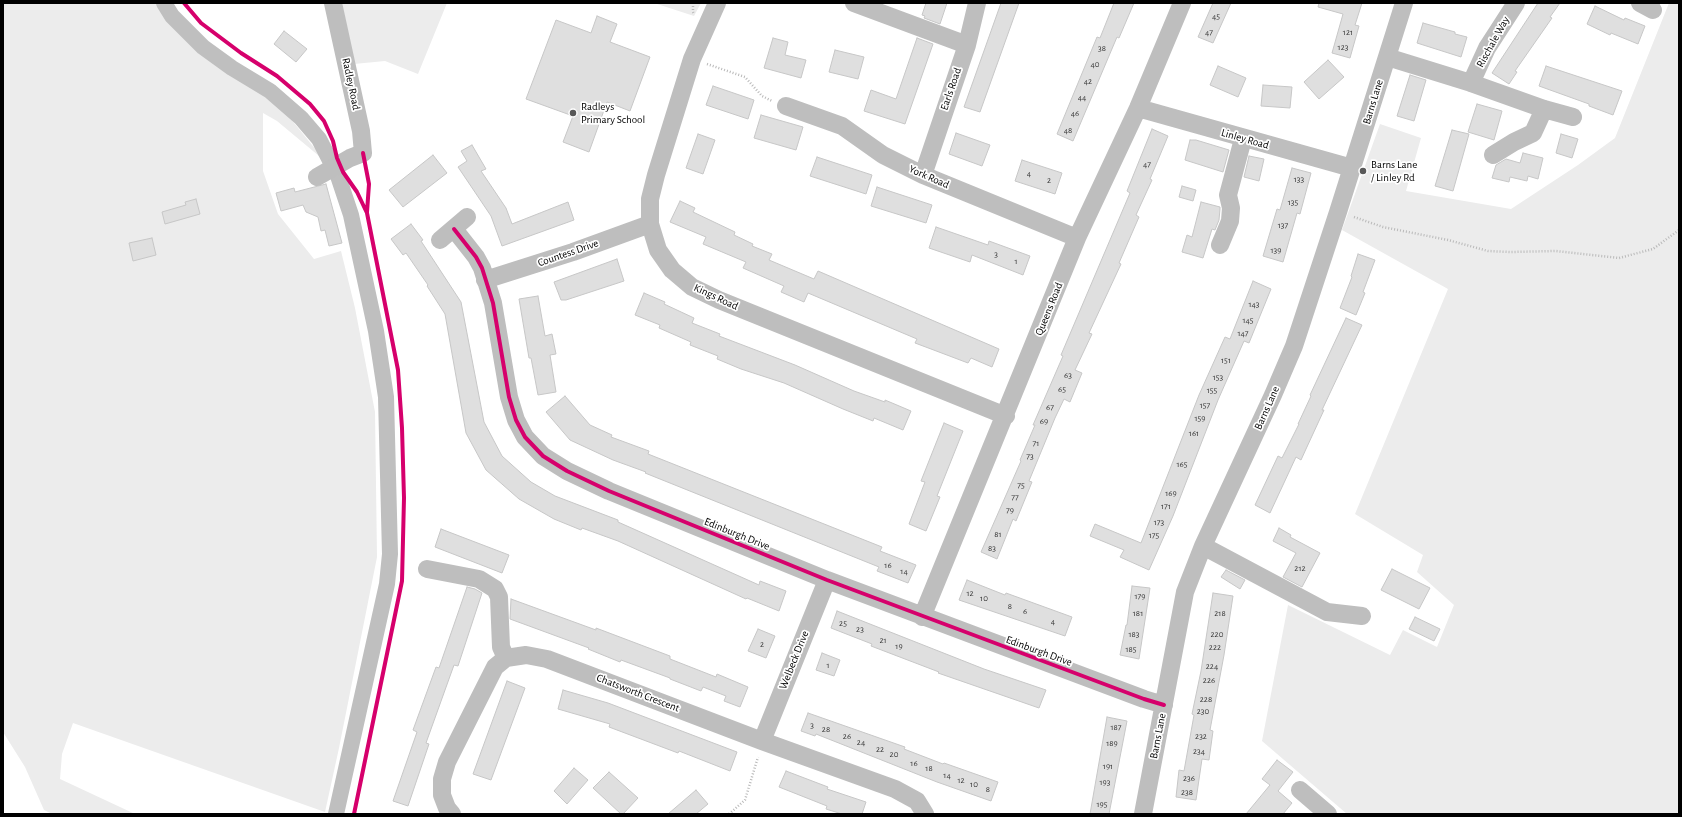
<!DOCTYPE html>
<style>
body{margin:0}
#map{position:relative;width:1682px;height:817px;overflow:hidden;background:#fff;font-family:"Alegreya Sans",sans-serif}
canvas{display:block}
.frame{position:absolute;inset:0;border:4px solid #000;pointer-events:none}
</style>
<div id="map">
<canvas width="1682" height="817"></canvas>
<div class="frame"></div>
</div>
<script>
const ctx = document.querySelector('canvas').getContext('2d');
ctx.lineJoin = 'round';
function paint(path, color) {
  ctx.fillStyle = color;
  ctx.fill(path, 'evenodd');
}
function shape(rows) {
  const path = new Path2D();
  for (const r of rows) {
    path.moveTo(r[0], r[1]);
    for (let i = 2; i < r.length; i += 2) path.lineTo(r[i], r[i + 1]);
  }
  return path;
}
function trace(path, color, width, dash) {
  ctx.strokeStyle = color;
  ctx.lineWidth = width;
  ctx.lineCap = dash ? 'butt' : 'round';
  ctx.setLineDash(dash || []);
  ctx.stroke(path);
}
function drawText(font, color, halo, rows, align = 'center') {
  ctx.font = font + ' "Alegreya Sans",sans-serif';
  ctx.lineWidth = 3.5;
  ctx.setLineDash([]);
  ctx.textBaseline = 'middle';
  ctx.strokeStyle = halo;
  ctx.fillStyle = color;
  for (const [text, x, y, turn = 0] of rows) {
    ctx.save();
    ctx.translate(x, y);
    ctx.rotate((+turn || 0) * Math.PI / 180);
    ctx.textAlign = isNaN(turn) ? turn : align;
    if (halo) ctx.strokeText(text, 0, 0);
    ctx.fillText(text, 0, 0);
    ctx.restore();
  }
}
const green = shape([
 [3,3,157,3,170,22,196,50,273,97,325,161,277,121,263,113,263,171,278,214,314,259,341,251,355,308,375,412,377,557,339,748,325,812,73,723,62,754,60,779,135,814,52,814,44,810,25,767,3,732],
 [342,3,447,3,418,74,385,61,354,64],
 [654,3,701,3,694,16],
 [1669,3,1679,3,1679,814,1347,814,1262,741,1288,605,1390,655,1403,630,1437,647,1454,605,1417,572,1423,555,1355,514,1448,289,1342,230,1380,124,1421,138,1406,191,1511,209,1578,165,1615,138]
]);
const canal = shape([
 [164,3,172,16,203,47,232,68,270,91,301,118,319,139,338,176,351,215,376,331,386,397,390,554,387,584,336,814]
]);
const building = shape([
 [926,3,947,3,940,24,924,18,925,16,922,15,926,3],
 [1001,3,1019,3,980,112,964,107,1001,3],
 [1114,3,1134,3,1119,38,1117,37,1073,141,1057,134,1097,37,1100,38,1114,3],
 [1213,3,1231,3,1213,43,1198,37,1213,3],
 [1319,3,1362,3,1355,25,1359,26,1350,58,1332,53,1343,14,1318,7,1319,3],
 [1538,3,1560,3,1550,17,1552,18,1515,71,1517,72,1509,84,1492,73,1538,3],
 [1595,6,1624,20,1625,18,1645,26,1638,44,1611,33,1610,35,1587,24,1595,6],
 [597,16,617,24,610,42,650,57,630,111,607,102,589,152,563,142,573,116,526,99,556,20,591,33,597,16],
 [1423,23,1455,32,1455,34,1467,37,1461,57,1417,43,1423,23],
 [284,31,307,49,296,62,274,44,284,31],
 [773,38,788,42,785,55,806,60,801,78,764,68,773,38],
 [917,38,933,44,905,124,864,111,871,90,896,99,917,38],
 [835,50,864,57,858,79,829,72,835,50],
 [1328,60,1344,77,1319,99,1304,82,1328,60],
 [1218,66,1246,78,1238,97,1210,85,1218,66],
 [1546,66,1622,91,1613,115,1589,106,1589,104,1539,86,1546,66],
 [1410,75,1426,80,1414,121,1397,116,1410,75],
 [1263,85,1292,87,1290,108,1261,106,1263,85],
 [713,86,754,100,748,119,706,105,713,86],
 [1477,104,1502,111,1494,140,1468,132,1477,104],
 [761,115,803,127,796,150,754,138,761,115],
 [1152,129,1168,136,1150,179,1152,180,1136,215,1139,217,1119,263,1121,264,1089,333,1092,334,1075,370,1082,373,1070,402,1064,399,1055,418,1029,481,1032,482,1016,521,1013,519,997,559,981,552,1021,461,1020,460,1035,425,1033,425,1063,356,1061,355,1130,193,1127,191,1152,129],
 [1452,130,1469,134,1453,191,1435,186,1452,130],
 [956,133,990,145,982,166,949,154,956,133],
 [698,134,715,140,703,174,686,168,698,134],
 [1561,134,1578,139,1572,158,1556,153,1561,134],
 [1190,140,1196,140,1229,150,1223,172,1185,160,1190,140],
 [472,145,486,169,481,171,506,208,512,224,568,202,574,220,502,246,491,216,458,167,467,161,461,151,472,145],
 [1523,153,1543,158,1538,179,1528,176,1527,181,1510,177,1509,182,1492,178,1496,165,1506,159,1520,163,1523,153],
 [433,155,447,173,403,207,389,190,433,155],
 [1249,156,1264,159,1259,181,1244,177,1249,156],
 [817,157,872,175,866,194,810,176,817,157],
 [1022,160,1062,173,1055,194,1015,181,1022,160],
 [1292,168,1311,173,1300,214,1297,213,1283,262,1263,256,1277,209,1280,210,1292,168],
 [326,184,342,243,329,246,325,230,321,231,318,217,306,212,303,205,281,211,276,193,294,188,295,192,326,184],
 [1182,186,1196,190,1193,201,1179,197,1182,186],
 [877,187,932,205,926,223,871,206,877,187],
 [196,199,200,214,165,224,162,212,186,205,185,202,196,199],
 [680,201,695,208,693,212,735,232,734,235,753,244,752,246,772,254,769,260,814,279,818,271,999,349,992,367,971,358,968,363,931,349,915,343,917,339,808,293,804,302,781,292,784,286,743,268,746,262,703,244,706,237,670,222,680,201],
 [1201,202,1220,207,1220,209,1219,220,1215,230,1212,229,1203,258,1182,252,1187,235,1192,237,1201,202],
 [411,224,423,240,421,241,461,302,484,422,502,456,531,482,555,496,618,520,618,522,759,585,760,581,786,591,779,611,747,598,746,599,618,541,582,528,581,530,554,519,519,499,486,470,466,433,445,314,427,286,428,285,406,253,403,255,391,239,411,224],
 [936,227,988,245,989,241,1030,256,1023,275,972,255,970,262,929,248,936,227],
 [152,238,156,255,133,261,129,243,152,238],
 [1358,254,1375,260,1363,292,1365,293,1356,315,1340,308,1352,277,1351,276,1358,254],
 [617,259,624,281,566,300,561,300,554,282,617,259],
 [1253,281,1271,289,1249,343,1244,341,1218,400,1173,516,1149,570,1120,557,1124,550,1090,536,1095,524,1141,543,1199,395,1225,337,1230,339,1253,281],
 [644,293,665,302,664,304,694,318,692,323,720,334,719,336,795,365,854,391,885,402,885,400,911,411,903,430,874,418,873,421,843,409,784,383,741,369,717,359,718,356,690,345,691,342,659,328,660,325,635,315,644,293],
 [538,296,545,336,552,334,556,354,550,355,556,392,538,395,531,358,529,358,519,299,538,296],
 [1346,318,1362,325,1322,410,1324,410,1306,449,1301,460,1296,457,1270,513,1255,505,1278,456,1282,458,1299,424,1298,424,1311,396,1310,395,1346,318],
 [565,396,590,425,612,435,611,437,649,451,648,454,882,547,880,551,916,565,908,583,877,571,879,567,645,473,646,472,613,460,570,440,546,412,565,396],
 [944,423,963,431,937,496,940,497,926,531,909,524,925,482,921,481,944,423],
 [1279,528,1291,535,1290,537,1320,553,1302,587,1283,577,1296,553,1273,541,1279,528],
 [441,529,509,555,502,573,435,547,441,529],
 [1392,569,1430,588,1419,609,1381,590,1392,569],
 [1226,570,1245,580,1240,589,1221,577,1226,570],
 [967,580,1005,595,1006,593,1072,617,1065,636,959,600,967,580],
 [1132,586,1150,588,1139,659,1120,655,1126,625,1127,625,1132,586],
 [467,587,475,589,482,593,458,666,454,665,426,743,429,744,408,806,393,801,417,732,413,730,436,667,439,668,467,587],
 [1213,593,1233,596,1224,655,1210,730,1213,731,1209,760,1202,759,1196,800,1176,797,1179,770,1184,771,1194,715,1192,714,1201,671,1213,593],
 [511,599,596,630,596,628,670,656,670,659,716,677,717,674,748,687,740,707,724,701,726,696,703,687,701,691,670,679,670,678,621,660,620,662,588,649,589,648,510,619,511,599],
 [837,611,984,669,1046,690,1039,708,938,673,939,672,871,646,872,644,831,628,837,611],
 [1415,617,1440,629,1434,641,1409,629,1415,617],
 [758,629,775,636,766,658,748,651,758,629],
 [822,653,840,660,834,676,816,670,822,653],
 [507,681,525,688,491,780,473,774,507,681],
 [563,690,608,703,737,752,730,771,679,751,678,753,609,727,610,724,558,709,563,690],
 [808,713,905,747,904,749,943,764,944,763,998,782,991,801,937,782,816,734,815,736,801,731,808,713],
 [1107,717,1127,721,1109,814,1090,814,1107,717],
 [1277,760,1293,772,1278,791,1292,803,1283,814,1246,814,1270,785,1262,779,1277,760],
 [574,768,588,780,567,804,554,791,574,768],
 [786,771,828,787,827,789,866,802,862,814,842,814,826,809,827,806,779,787,786,771],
 [609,772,638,798,623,814,621,814,593,788,609,772],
 [696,790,708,804,696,814,668,814,696,790]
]);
const path = shape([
 [693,3,693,12,694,14],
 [707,64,745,77,762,96,772,101],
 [1354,217,1383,227,1448,240,1488,251,1510,252,1556,251,1619,258,1653,249,1679,230],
 [729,814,745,800,758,757]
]);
const minor = shape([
 [717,3,692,59,656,175,650,199,650,224,658,250,672,270,692,287,719,300,1006,416],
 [854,3,967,45],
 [1640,3,1653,10],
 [1387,57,1471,83,1544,109,1573,117],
 [1471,83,1487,48,1516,3],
 [786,106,842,126,883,155,923,175,1077,238],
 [1138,108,1352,168],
 [1493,155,1514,142,1533,133,1544,109],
 [923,175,967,45,977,3],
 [317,177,350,158,363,153,361,131,333,3],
 [454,229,476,257,482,268,493,303,509,397,516,420,525,437,543,456,567,471,609,491,827,580,1144,699,1164,705],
 [440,240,467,217],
 [1220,245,1230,221,1231,208,1228,195,1243,139],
 [485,280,573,252,650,224],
 [1203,546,1327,612,1362,616],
 [427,569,479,579,495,589,499,597,501,647,506,658],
 [922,617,1077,238,1138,108,1182,3],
 [762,741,827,580],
 [1300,790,1328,814],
 [452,814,447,808,442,795,442,779,447,762,495,667,506,658,526,655,547,659,762,741,895,789,917,801,925,814],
 [1143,814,1185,592,1203,546,1273,395,1294,346,1338,212,1404,3]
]);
const cycleway = shape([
 [184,3,201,23,241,53,277,76,310,104,324,121,333,141,337,158,343,172,357,192,367,213,398,370,402,428,404,498,402,581,354,814],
 [363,153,369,184,367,212],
 [454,229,476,257,482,268,493,303,509,397,516,420,525,437,543,456,567,471,609,491,827,580,1144,699,1164,705]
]);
const markers = [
 [573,113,4,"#595959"],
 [1363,171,4,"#595959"]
];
const numberNames = [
 ["45",1216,16],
 ["47",1209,32],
 ["121",1348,32],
 ["123",1343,47],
 ["38",1102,48],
 ["40",1095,64],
 ["42",1088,81],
 ["44",1082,97],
 ["46",1075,113],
 ["48",1068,130],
 ["47",1147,164],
 ["4",1029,173],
 ["133",1299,179],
 ["2",1049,180],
 ["135",1293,202],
 ["137",1283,225],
 ["139",1276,250],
 ["3",996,254],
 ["1",1016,261],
 ["143",1254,304],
 ["145",1248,320],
 ["147",1243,333],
 ["151",1226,360],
 ["63",1068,375],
 ["153",1218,377],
 ["65",1062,389],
 ["155",1212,390],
 ["157",1205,405],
 ["67",1050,407],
 ["159",1200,418],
 ["69",1044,421],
 ["161",1194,433],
 ["71",1036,443],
 ["73",1030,456],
 ["165",1182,464],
 ["75",1021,485],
 ["169",1171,493],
 ["77",1015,497],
 ["171",1166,506],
 ["79",1010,510],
 ["173",1159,522],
 ["81",998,534],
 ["175",1154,535],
 ["83",992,548],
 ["16",888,565],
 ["212",1300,568],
 ["14",904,571],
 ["12",970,593],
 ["179",1140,596],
 ["10",984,598],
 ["8",1010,606],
 ["6",1025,611],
 ["181",1138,613],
 ["218",1220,613],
 ["4",1053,621],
 ["25",843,623],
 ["23",860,629],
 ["183",1134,634],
 ["220",1217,634],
 ["21",883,640],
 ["2",762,644],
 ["19",899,646],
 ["222",1215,647],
 ["185",1131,649],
 ["1",828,665],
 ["224",1212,666],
 ["226",1209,680],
 ["228",1206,699],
 ["230",1203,711],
 ["3",812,725],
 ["187",1116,727],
 ["28",826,729],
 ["26",847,736],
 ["232",1201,736],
 ["24",861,742],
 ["189",1112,743],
 ["22",880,749],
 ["234",1199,751],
 ["20",894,754],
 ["16",914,763],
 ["191",1108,766],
 ["18",929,768],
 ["14",947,775],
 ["236",1189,778],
 ["12",961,780],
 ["193",1105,782],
 ["10",974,784],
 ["8",988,789],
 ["238",1187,792],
 ["195",1102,804]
];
const streetNames = [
 ["Rischale Way",1493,42,-61],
 ["Radley Road",351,84,78],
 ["Earls Road",951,89,-71],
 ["Barns Lane",1373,102,-73],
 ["Linley Road",1245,139,16],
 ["York Road",929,177,24],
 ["Countess Drive",568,253,-19],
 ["Kings Road",716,297,25],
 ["Queens Road",1049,309,-68],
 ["Barns Lane",1267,408,-66],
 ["Edinburgh Drive",737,534,22],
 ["Edinburgh Drive",1039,651,20],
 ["Welbeck Drive",794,660,-68],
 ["Chatsworth Crescent",638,693,21],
 ["Barns Lane",1158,736,-79]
];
const poiNames = [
 ["Radleys",581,107],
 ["Primary School",581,120],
 ["Barns Lane",1371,165],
 ["/ Linley Rd",1371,178]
];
paint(green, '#ececec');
trace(canal, '#bfbfbf', 16);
paint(building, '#dfdfdf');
trace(building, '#c7c7c7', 1);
trace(path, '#b9b9b9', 2.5, [1, 2]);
trace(minor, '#bebebe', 18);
trace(cycleway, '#d6006c', 4);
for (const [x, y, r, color] of markers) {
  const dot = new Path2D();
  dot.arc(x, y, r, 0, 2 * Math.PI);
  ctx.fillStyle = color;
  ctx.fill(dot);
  trace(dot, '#fff', 1.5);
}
drawText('9px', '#383838', null, numberNames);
drawText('11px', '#000', '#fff', streetNames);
drawText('11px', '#000', '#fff', poiNames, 'left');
</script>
